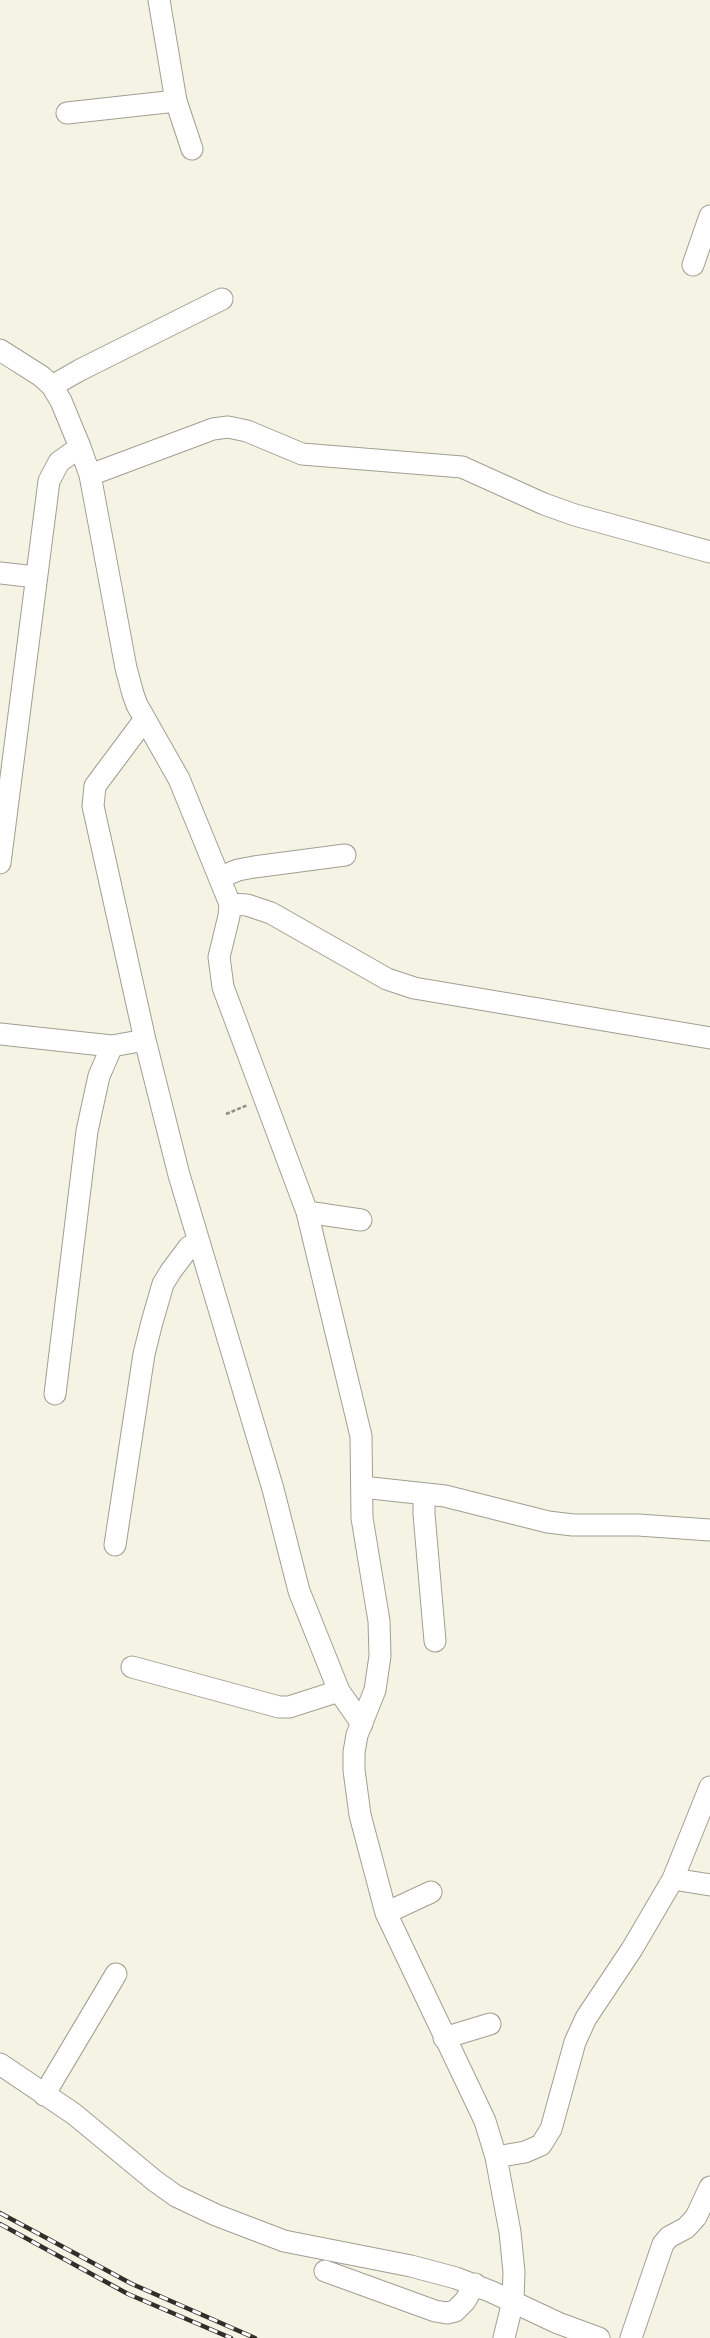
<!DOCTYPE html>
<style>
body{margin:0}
canvas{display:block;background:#f5f3e4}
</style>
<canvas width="710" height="2338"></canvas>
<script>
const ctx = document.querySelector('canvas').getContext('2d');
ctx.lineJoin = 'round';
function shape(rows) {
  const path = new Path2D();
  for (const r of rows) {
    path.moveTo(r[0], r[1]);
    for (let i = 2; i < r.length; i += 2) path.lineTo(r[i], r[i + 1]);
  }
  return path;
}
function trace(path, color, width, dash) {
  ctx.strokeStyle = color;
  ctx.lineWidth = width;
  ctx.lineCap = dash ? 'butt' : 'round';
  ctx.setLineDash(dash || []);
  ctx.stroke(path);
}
const path = shape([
 [226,1114,248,1105]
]);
const minor = shape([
 [176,101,192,149],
 [67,113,176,101,159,0],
 [693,265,710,216],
 [0,350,41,376,52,386,61,401,80,447,90,475,126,668,133,694,137,705,179,779,230,904,229,916,219,957,223,987,307,1212,361,1436,362,1518,379,1621,380,1656,375,1690,357,1735,354,1752,354,1770,360,1815,386,1913,485,2121,496,2157,510,2232,514,2272,513,2301,504,2338],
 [52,386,80,370,222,299],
 [90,475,213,429,228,427,247,431,302,454,462,467,544,504,575,515,710,552],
 [0,573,36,577],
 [145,719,95,786,93,806,145,1040,179,1175,273,1489,299,1591,339,1691,362,1724],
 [0,863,49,481,59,462,80,447],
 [221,877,238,870,254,867,345,855],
 [230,904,247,905,271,913,387,979,414,988,710,1038],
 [0,1034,112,1046],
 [307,1212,361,1220],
 [55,1394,87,1131,99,1076,112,1046,145,1040],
 [362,1487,445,1496,548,1522,573,1525,638,1525,710,1530],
 [424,1494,424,1514,435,1641],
 [115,1545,144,1354,152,1322,163,1284,171,1271,189,1247,198,1242],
 [132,1667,279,1707,289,1707,339,1691],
 [673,1879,710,1885],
 [386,1913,431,1892],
 [444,2038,490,2024],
 [0,2064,74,2114,155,2181,176,2196,216,2215,284,2241,411,2266,456,2278,492,2292,558,2323,599,2338],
 [44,2095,116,1974],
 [496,2157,525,2152,541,2145,551,2129,575,2042,586,2018,632,1949,673,1879,710,1787],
 [325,2271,435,2311,447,2313,455,2311,465,2301,475,2284],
 [631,2338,663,2244,669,2237,686,2228,696,2217,710,2187]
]);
const rail = shape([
 [0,2213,132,2284,255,2338],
 [0,2224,128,2294,231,2338]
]);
trace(minor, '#a19f92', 23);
trace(path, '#8e8d82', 2.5, [4, 2]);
trace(minor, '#fff', 21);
trace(rail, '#302f29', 4.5);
trace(rail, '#fff', 3, [9]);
</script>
